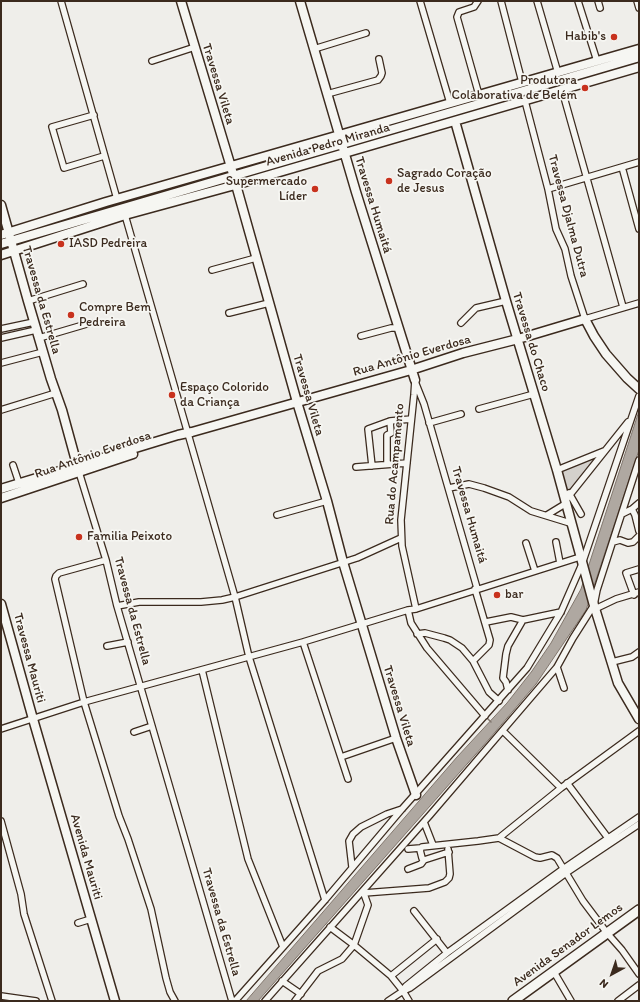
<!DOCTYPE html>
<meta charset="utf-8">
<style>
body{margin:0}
#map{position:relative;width:640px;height:1002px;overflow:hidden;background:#efeeea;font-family:Itim,sans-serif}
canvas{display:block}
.frame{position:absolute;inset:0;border:2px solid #3b2a1e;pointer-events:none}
.north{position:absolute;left:592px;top:954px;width:40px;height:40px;-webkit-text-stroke:3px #f6f6f2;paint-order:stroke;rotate:220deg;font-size:11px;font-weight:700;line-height:16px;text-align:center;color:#3b2a1e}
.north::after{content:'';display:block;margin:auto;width:14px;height:18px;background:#3b2a1e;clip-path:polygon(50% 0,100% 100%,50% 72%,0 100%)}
</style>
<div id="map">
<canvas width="640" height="1002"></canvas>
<div class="frame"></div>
<div class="north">N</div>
</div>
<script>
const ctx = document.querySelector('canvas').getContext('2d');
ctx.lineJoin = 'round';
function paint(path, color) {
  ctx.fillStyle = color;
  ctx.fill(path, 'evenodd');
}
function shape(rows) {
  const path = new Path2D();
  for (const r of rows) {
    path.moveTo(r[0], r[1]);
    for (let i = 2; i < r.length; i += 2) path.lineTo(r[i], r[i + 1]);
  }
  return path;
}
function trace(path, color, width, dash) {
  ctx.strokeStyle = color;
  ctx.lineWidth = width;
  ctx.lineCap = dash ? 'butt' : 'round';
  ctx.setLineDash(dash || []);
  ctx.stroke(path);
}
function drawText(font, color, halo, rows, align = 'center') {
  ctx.font = font + ' Itim,sans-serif';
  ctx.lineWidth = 3.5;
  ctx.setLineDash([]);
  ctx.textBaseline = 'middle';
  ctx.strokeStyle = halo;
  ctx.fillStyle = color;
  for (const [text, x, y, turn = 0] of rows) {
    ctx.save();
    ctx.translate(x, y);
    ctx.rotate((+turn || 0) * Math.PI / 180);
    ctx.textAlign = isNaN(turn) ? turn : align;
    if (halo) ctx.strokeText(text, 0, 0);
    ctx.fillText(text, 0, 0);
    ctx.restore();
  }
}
const green = shape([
 [639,60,639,65,350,149,348,144],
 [327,142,329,146,234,174,233,169],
 [330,149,331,155,238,183,236,177],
 [217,173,218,178,13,239,11,233],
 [604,452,566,498,556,472]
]);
const water = shape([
 [639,411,639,450,586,610,536,684,490,738,258,1001,246,1001,457,757,507,703,532,671,551,643,581,589,639,411]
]);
const stream = shape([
 [487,718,491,722]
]);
const street = shape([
 [61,1,117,199],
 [420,1,450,103],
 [478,1,474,7,459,12,457,17,479,95],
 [501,1,522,82],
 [537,1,558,73],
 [578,1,597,61],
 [598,1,600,8],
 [637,1,639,8],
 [314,49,366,33],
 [152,61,195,47],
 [562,90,623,307],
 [327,94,378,80,381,76,382,73,379,59],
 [525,101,548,189,556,229,565,249,571,276,585,319,639,303],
 [94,115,52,127,64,168,104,156],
 [622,167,639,229],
 [548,189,639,162],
 [125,215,235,597,249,657,325,900],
 [212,270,256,258],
 [28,301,83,284],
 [229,313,269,303],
 [461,323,476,308,506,301],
 [1,329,34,322],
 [361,336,391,328,398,328],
 [1,338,36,330],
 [39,338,90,323],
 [1,363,43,352],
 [415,380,414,395,401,520,402,546,416,609],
 [416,384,424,404,477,588],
 [479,409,534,394],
 [1,410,56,393],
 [429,423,461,414],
 [387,464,387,435,391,433,390,421],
 [13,465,19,483],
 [372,466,368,429,390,421,411,419],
 [356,467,407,463],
 [557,470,604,451],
 [79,472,106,560,117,606,232,1001],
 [449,488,469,484,484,488,509,497,531,511,570,523],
 [569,493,581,514],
 [565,501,628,422],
 [632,509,635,515,639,531],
 [622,514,632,509,639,503],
 [277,515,327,501],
 [547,515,565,504],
 [556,542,560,563],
 [613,542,620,540,628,543,633,542,639,536],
 [526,543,535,571],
 [106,560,59,573,56,576,55,579,84,702,119,816,128,839,151,909,166,978,170,992,175,1001],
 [634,595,626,573,639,569],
 [117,606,139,602,201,602,222,600,235,597,357,558,401,538],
 [595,609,616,599,639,592],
 [408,610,411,623,427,648,485,716],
 [486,622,511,617,523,620,561,612],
 [417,634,425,633,444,638,450,640,462,648,473,661,489,692,499,701],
 [303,642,348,779],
 [107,646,128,642],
 [473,661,489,645,490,640,475,589],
 [612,662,632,657,639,652],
 [557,667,564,688],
 [202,670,248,859,283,947],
 [508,690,506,682,503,678,506,654,508,646,523,620],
 [1,729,84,702,303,642,408,610,416,609,580,557],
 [503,731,561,788],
 [134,732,152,726],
 [341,757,396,738],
 [567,783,608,838],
 [1,821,21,894,24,914,52,1001],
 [424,822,433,845],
 [499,838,535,857,540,858,552,855,557,858,583,901,607,933,622,950,639,974],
 [408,849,420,848],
 [449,852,424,860,422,858,420,850,422,847,478,841,499,838,561,788,639,731],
 [352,867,349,841,353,834,361,827,387,814,402,809],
 [408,869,421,864,424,860],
 [364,893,429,888,445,882,449,878,450,874,448,849],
 [414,911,447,953],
 [78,923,91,919],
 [330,927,354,945,391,976,403,991,409,1001],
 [554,972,571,1001],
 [391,976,437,939],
 [282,981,301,994],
 [403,990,406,986,447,953,563,869,639,817],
 [1,996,36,1001],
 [235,1001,325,900,402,809,527,668,561,612,582,564,639,396],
 [265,1001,430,815,557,667,573,638,594,605,597,590,639,460],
 [295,1001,318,971,342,959,354,945,368,905,363,891],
 [388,1001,403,991,410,988,566,873,639,824],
 [618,1001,639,985]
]);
const secondary = shape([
 [181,1,231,167,297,402,327,501,343,562,396,738,416,795],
 [300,1,356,192,415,380],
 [455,121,506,301,557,470,593,602,618,683,639,719],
 [1,205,28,301,51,379,62,410,79,472],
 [1,235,106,202,639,49],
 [1,244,639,57],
 [1,255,125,215,235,185,639,67],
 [1,489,178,435,192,432,411,370,463,353,518,339,585,319,594,336,606,354,627,378,639,389],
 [1,498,133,454],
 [1,604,33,719,115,1001]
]);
const primary = shape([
 [513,1001,639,910]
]);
const markers = [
 [614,37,4,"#c8321e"],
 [585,88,4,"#c8321e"],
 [389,181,4,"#c8321e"],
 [315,189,4,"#c8321e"],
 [61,244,4,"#c8321e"],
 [71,315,4,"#c8321e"],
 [172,395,4,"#c8321e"],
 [79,537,4,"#c8321e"],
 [497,595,4,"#c8321e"]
];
const poiNames = [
 ["Habib's",606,37,"right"],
 ["Produtora",577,81,"right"],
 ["Colaborativa de Belém",577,96,"right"],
 ["Sagrado Coração",397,174],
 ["de Jesus",397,189],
 ["Supermercado",307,182,"right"],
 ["Líder",307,197,"right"],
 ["IASD Pedreira",69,244],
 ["Compre Bem",79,308],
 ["Pedreira",79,323],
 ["Espaço Colorido",180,388],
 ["da Criança",180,403],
 ["Familia Peixoto",87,537],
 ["bar",505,595]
];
const streetNames = [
 ["Travessa Vileta",218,84,73],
 ["Avenida Pedro Miranda",328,145,-16],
 ["Travessa Humaitá",373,205,73],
 ["Travessa Djalma Dutra",568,216,75],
 ["Travessa da Estrella",41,300,74],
 ["Travessa do Chaco",531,342,73],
 ["Rua Antônio Everdosa",412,356,-16],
 ["Travessa Vileta",308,395,74],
 ["Rua Antônio Everdosa",93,455,-19],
 ["Rua do Acampamento",395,464,-85],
 ["Travessa Humaitá",469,515,74],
 ["Travessa da Estrella",132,611,75],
 ["Travessa Mauriti",29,658,75],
 ["Travessa Vileta",399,706,73],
 ["Avenida Mauriti",86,857,74],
 ["Travessa da Estrella",221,922,74],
 ["Avenida Senador Lemos",568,945,-36]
];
paint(green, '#d4d1cc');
paint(water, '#afa8a1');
trace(water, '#81766d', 1);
trace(stream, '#81766d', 1.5);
trace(street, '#3b2a1e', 8);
trace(secondary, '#3b2a1e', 11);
trace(primary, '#3b2a1e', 12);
trace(street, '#f6f6f2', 5.5);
trace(secondary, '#f6f6f2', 8);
trace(primary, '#f6f6f2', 9);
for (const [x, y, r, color] of markers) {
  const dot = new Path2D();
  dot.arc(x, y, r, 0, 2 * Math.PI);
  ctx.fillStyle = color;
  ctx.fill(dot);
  trace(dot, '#f6f6f2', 1.5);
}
drawText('13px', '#3b2a1e', '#f6f6f2', poiNames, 'left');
drawText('13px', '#3b2a1e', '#f6f6f2', streetNames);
</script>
